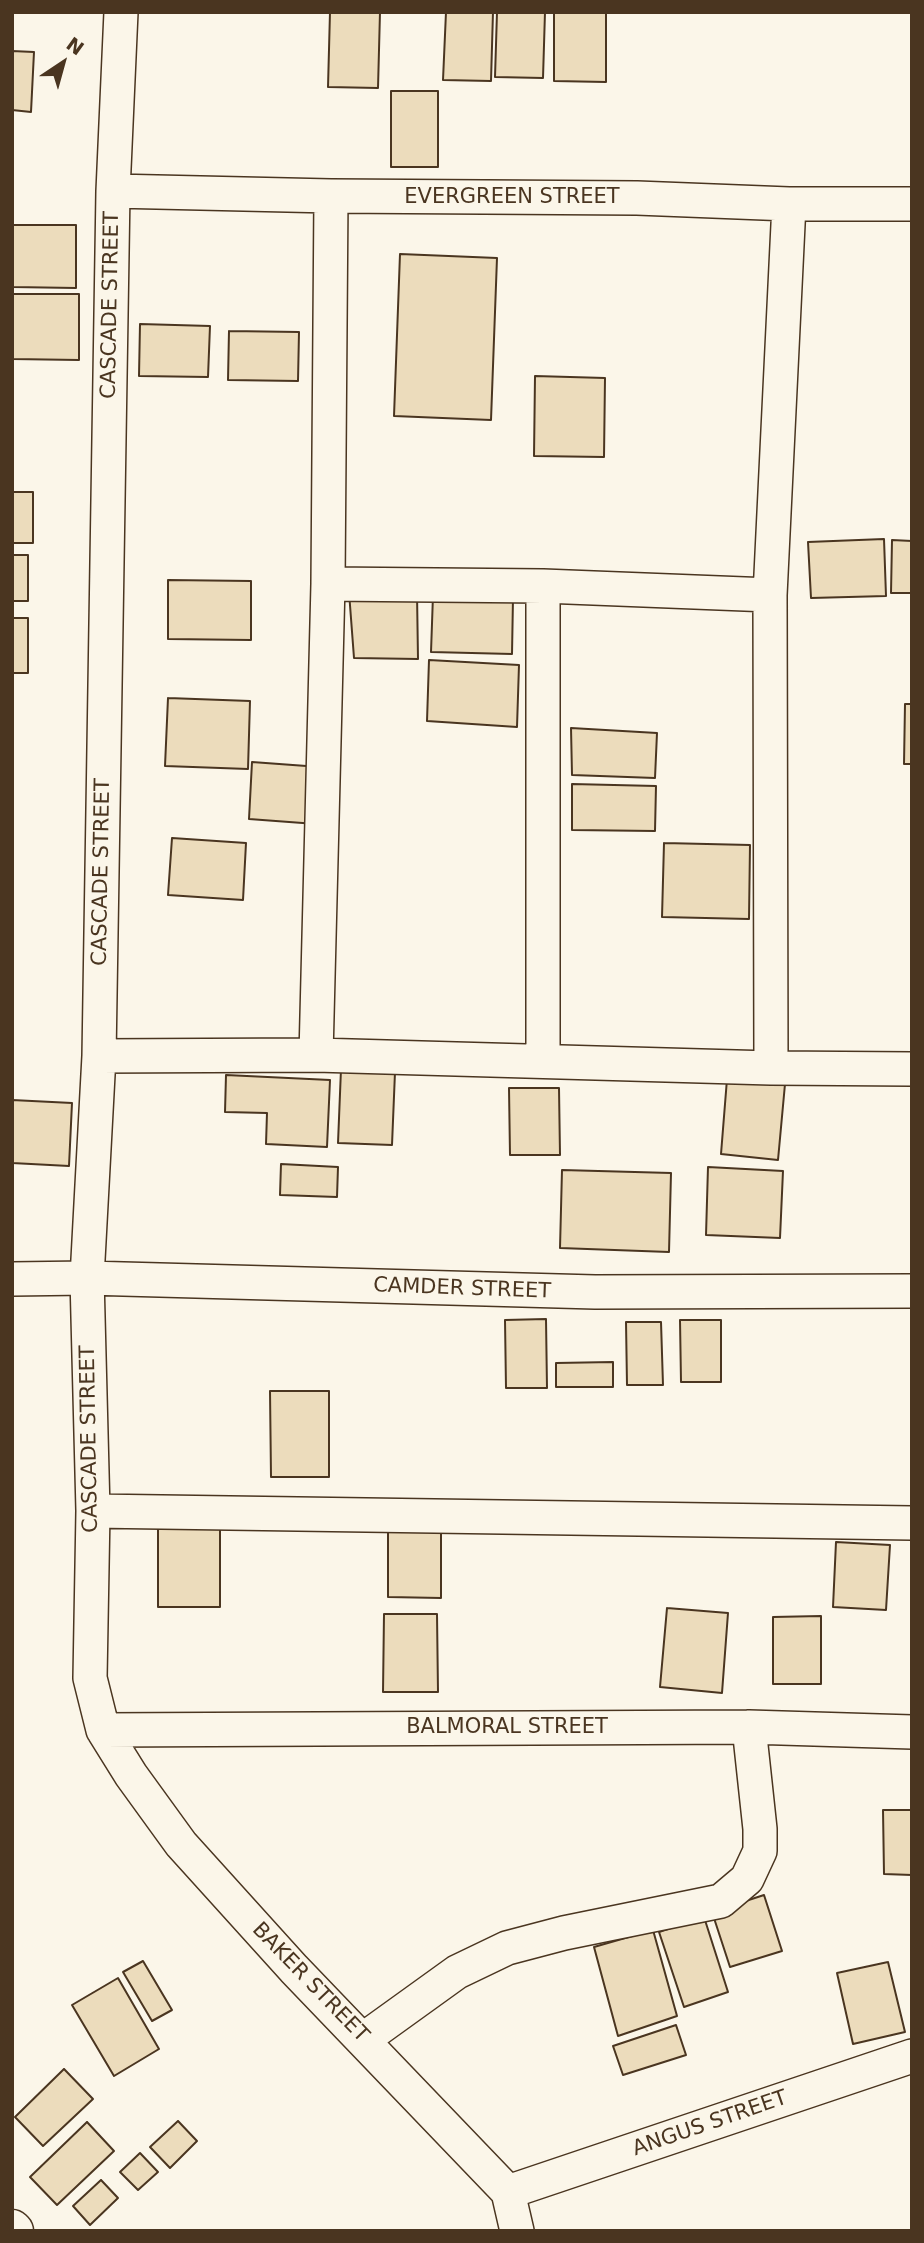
<!DOCTYPE html>
<style>
body{margin:0}
#map{position:relative;width:924px;height:2243px;overflow:hidden;background:#fbf6e9;font-family:"DejaVu Sans",sans-serif}
canvas{display:block}
.frame{position:absolute;inset:0;border:14px solid #4a3520;pointer-events:none}
.north{position:absolute;left:28px;top:28px;width:70px;height:70px;-webkit-text-stroke:5px #fbf6e9;paint-order:stroke;rotate:36deg;font-size:19px;font-weight:700;line-height:28px;text-align:center;color:#4a3520}
.north::after{content:'';display:block;margin:auto;width:24px;height:32px;background:#4a3520;clip-path:polygon(50% 0,100% 100%,50% 72%,0 100%)}
</style>
<div id="map">
<canvas width="924" height="2243"></canvas>
<div class="frame"></div>
<div class="north">N</div>
</div>
<script>
const ctx = document.querySelector('canvas').getContext('2d');
ctx.lineJoin = 'round';
function paint(path, color) {
  ctx.fillStyle = color;
  ctx.fill(path, 'evenodd');
}
function shape(rows) {
  const path = new Path2D();
  for (const r of rows) {
    path.moveTo(r[0], r[1]);
    for (let i = 2; i < r.length; i += 2) path.lineTo(r[i], r[i + 1]);
  }
  return path;
}
function trace(path, color, width, dash) {
  ctx.strokeStyle = color;
  ctx.lineWidth = width;
  ctx.lineCap = dash ? 'butt' : 'round';
  ctx.setLineDash(dash || []);
  ctx.stroke(path);
}
function drawText(font, color, halo, rows, align = 'center') {
  ctx.font = font + ' "DejaVu Sans",sans-serif';
  ctx.lineWidth = 5;
  ctx.setLineDash([]);
  ctx.textBaseline = 'middle';
  ctx.strokeStyle = halo;
  ctx.fillStyle = color;
  for (const [text, x, y, turn = 0] of rows) {
    ctx.save();
    ctx.translate(x, y);
    ctx.rotate((+turn || 0) * Math.PI / 180);
    ctx.textAlign = isNaN(turn) ? turn : align;
    if (halo) ctx.strokeText(text, 0, 0);
    ctx.fillText(text, 0, 0);
    ctx.restore();
  }
}
const building = shape([
 [330,12,380,12,378,88,328,87,330,12],
 [446,12,493,12,491,81,443,80,446,12],
 [497,12,545,12,543,78,495,77,497,12],
 [554,12,606,12,606,82,554,81,554,12],
 [12,51,34,52,31,112,12,110,12,51],
 [391,91,438,91,438,167,391,167,391,91],
 [12,225,76,225,76,288,12,287,12,225],
 [400,254,497,258,491,420,394,416,400,254],
 [12,294,79,294,79,360,12,359,12,294],
 [140,324,210,326,208,377,139,376,140,324],
 [229,331,299,332,298,381,228,380,229,331],
 [535,376,605,378,604,457,534,456,535,376],
 [12,492,33,492,33,543,12,543,12,492],
 [884,539,886,596,811,598,808,542,884,539],
 [892,540,912,541,912,593,891,593,892,540],
 [12,555,28,555,28,601,12,601,12,555],
 [168,580,251,581,251,640,168,639,168,580],
 [349,592,417,593,418,659,354,658,349,592],
 [433,595,513,598,512,654,431,652,433,595],
 [12,618,28,618,28,673,12,673,12,618],
 [429,660,519,665,517,727,427,721,429,660],
 [168,698,250,701,248,769,165,766,168,698],
 [905,704,912,704,912,764,904,764,905,704],
 [571,728,657,733,655,778,572,775,571,728],
 [252,762,320,767,316,824,249,819,252,762],
 [572,784,656,786,655,831,572,830,572,784],
 [172,838,246,843,243,900,168,895,172,838],
 [664,843,750,845,749,919,662,917,664,843],
 [341,1069,395,1072,392,1145,338,1143,341,1069],
 [226,1075,330,1080,327,1147,266,1144,267,1113,225,1112,226,1075],
 [727,1079,785,1084,778,1160,721,1154,727,1079],
 [509,1088,559,1088,560,1155,510,1155,509,1088],
 [12,1100,72,1103,69,1166,12,1163,12,1100],
 [281,1164,338,1167,337,1197,280,1195,281,1164],
 [708,1167,783,1171,780,1238,706,1235,708,1167],
 [562,1170,671,1173,669,1252,560,1248,562,1170],
 [546,1319,547,1388,506,1388,505,1320,546,1319],
 [680,1320,721,1320,721,1382,681,1382,680,1320],
 [626,1322,661,1322,663,1385,627,1385,626,1322],
 [613,1362,613,1387,556,1387,556,1363,613,1362],
 [270,1391,329,1391,329,1477,271,1477,270,1391],
 [158,1519,220,1519,220,1607,158,1607,158,1519],
 [388,1525,441,1525,441,1598,388,1597,388,1525],
 [836,1542,890,1545,886,1610,833,1607,836,1542],
 [667,1608,728,1613,722,1693,660,1687,667,1608],
 [384,1614,437,1614,438,1692,383,1692,384,1614],
 [821,1616,821,1684,773,1684,773,1617,821,1616],
 [883,1810,912,1810,912,1875,884,1874,883,1810],
 [764,1895,782,1951,730,1967,712,1912,764,1895],
 [704,1917,728,1992,684,2007,659,1932,704,1917],
 [653,1930,677,2016,618,2036,594,1947,653,1930],
 [143,1961,172,2010,152,2021,123,1972,143,1961],
 [888,1962,905,2032,853,2044,837,1973,888,1962],
 [118,1978,159,2049,114,2076,72,2005,118,1978],
 [676,2025,686,2055,623,2075,613,2046,676,2025],
 [64,2069,93,2099,43,2146,15,2117,64,2069],
 [178,2121,197,2141,170,2168,150,2147,178,2121],
 [87,2122,114,2151,57,2205,30,2177,87,2122],
 [140,2153,158,2172,138,2190,120,2172,140,2153],
 [101,2180,118,2198,90,2225,73,2206,101,2180]
]);
const street = shape([
 [121,12,113,191,99,1056,87,1278,93,1511,90,1678,103,1730,131,1775,181,1844,294,1969,508,2192,517,2231],
 [113,191,331,196,637,198,789,204,912,204],
 [328,584,543,586,770,595],
 [543,586,543,1061],
 [316,1055,328,584,331,196],
 [99,1056,316,1055,771,1068,912,1069],
 [771,1068,770,595,789,204],
 [12,1279,87,1278,595,1292,912,1291],
 [93,1511,912,1523],
 [103,1730,749,1727,912,1732],
 [364,2039,457,1972,507,1948,564,1933,721,1901,747,1879,760,1851,760,1829,749,1727],
 [508,2192,912,2056]
]);
const secondary = shape([
 [12,2229,14,2231]
]);
const streetNames = [
 ["EVERGREEN STREET",512,198],
 ["CASCADE STREET",111,305,-89],
 ["CASCADE STREET",102,872,-89],
 ["CAMDER STREET",462,1289,2],
 ["CASCADE STREET",90,1439,-91],
 ["BALMORAL STREET",507,1728],
 ["BAKER STREET",310,1983,46],
 ["ANGUS STREET",710,2124,-19]
];
paint(building, '#ecdcbc');
trace(building, '#4a3520', 2);
trace(street, '#4a3520', 36);
trace(secondary, '#4a3520', 41);
trace(street, '#fbf6e9', 33);
trace(secondary, '#fbf6e9', 38);
drawText('21px', '#4a3520', '#fbf6e9', streetNames);
</script>
